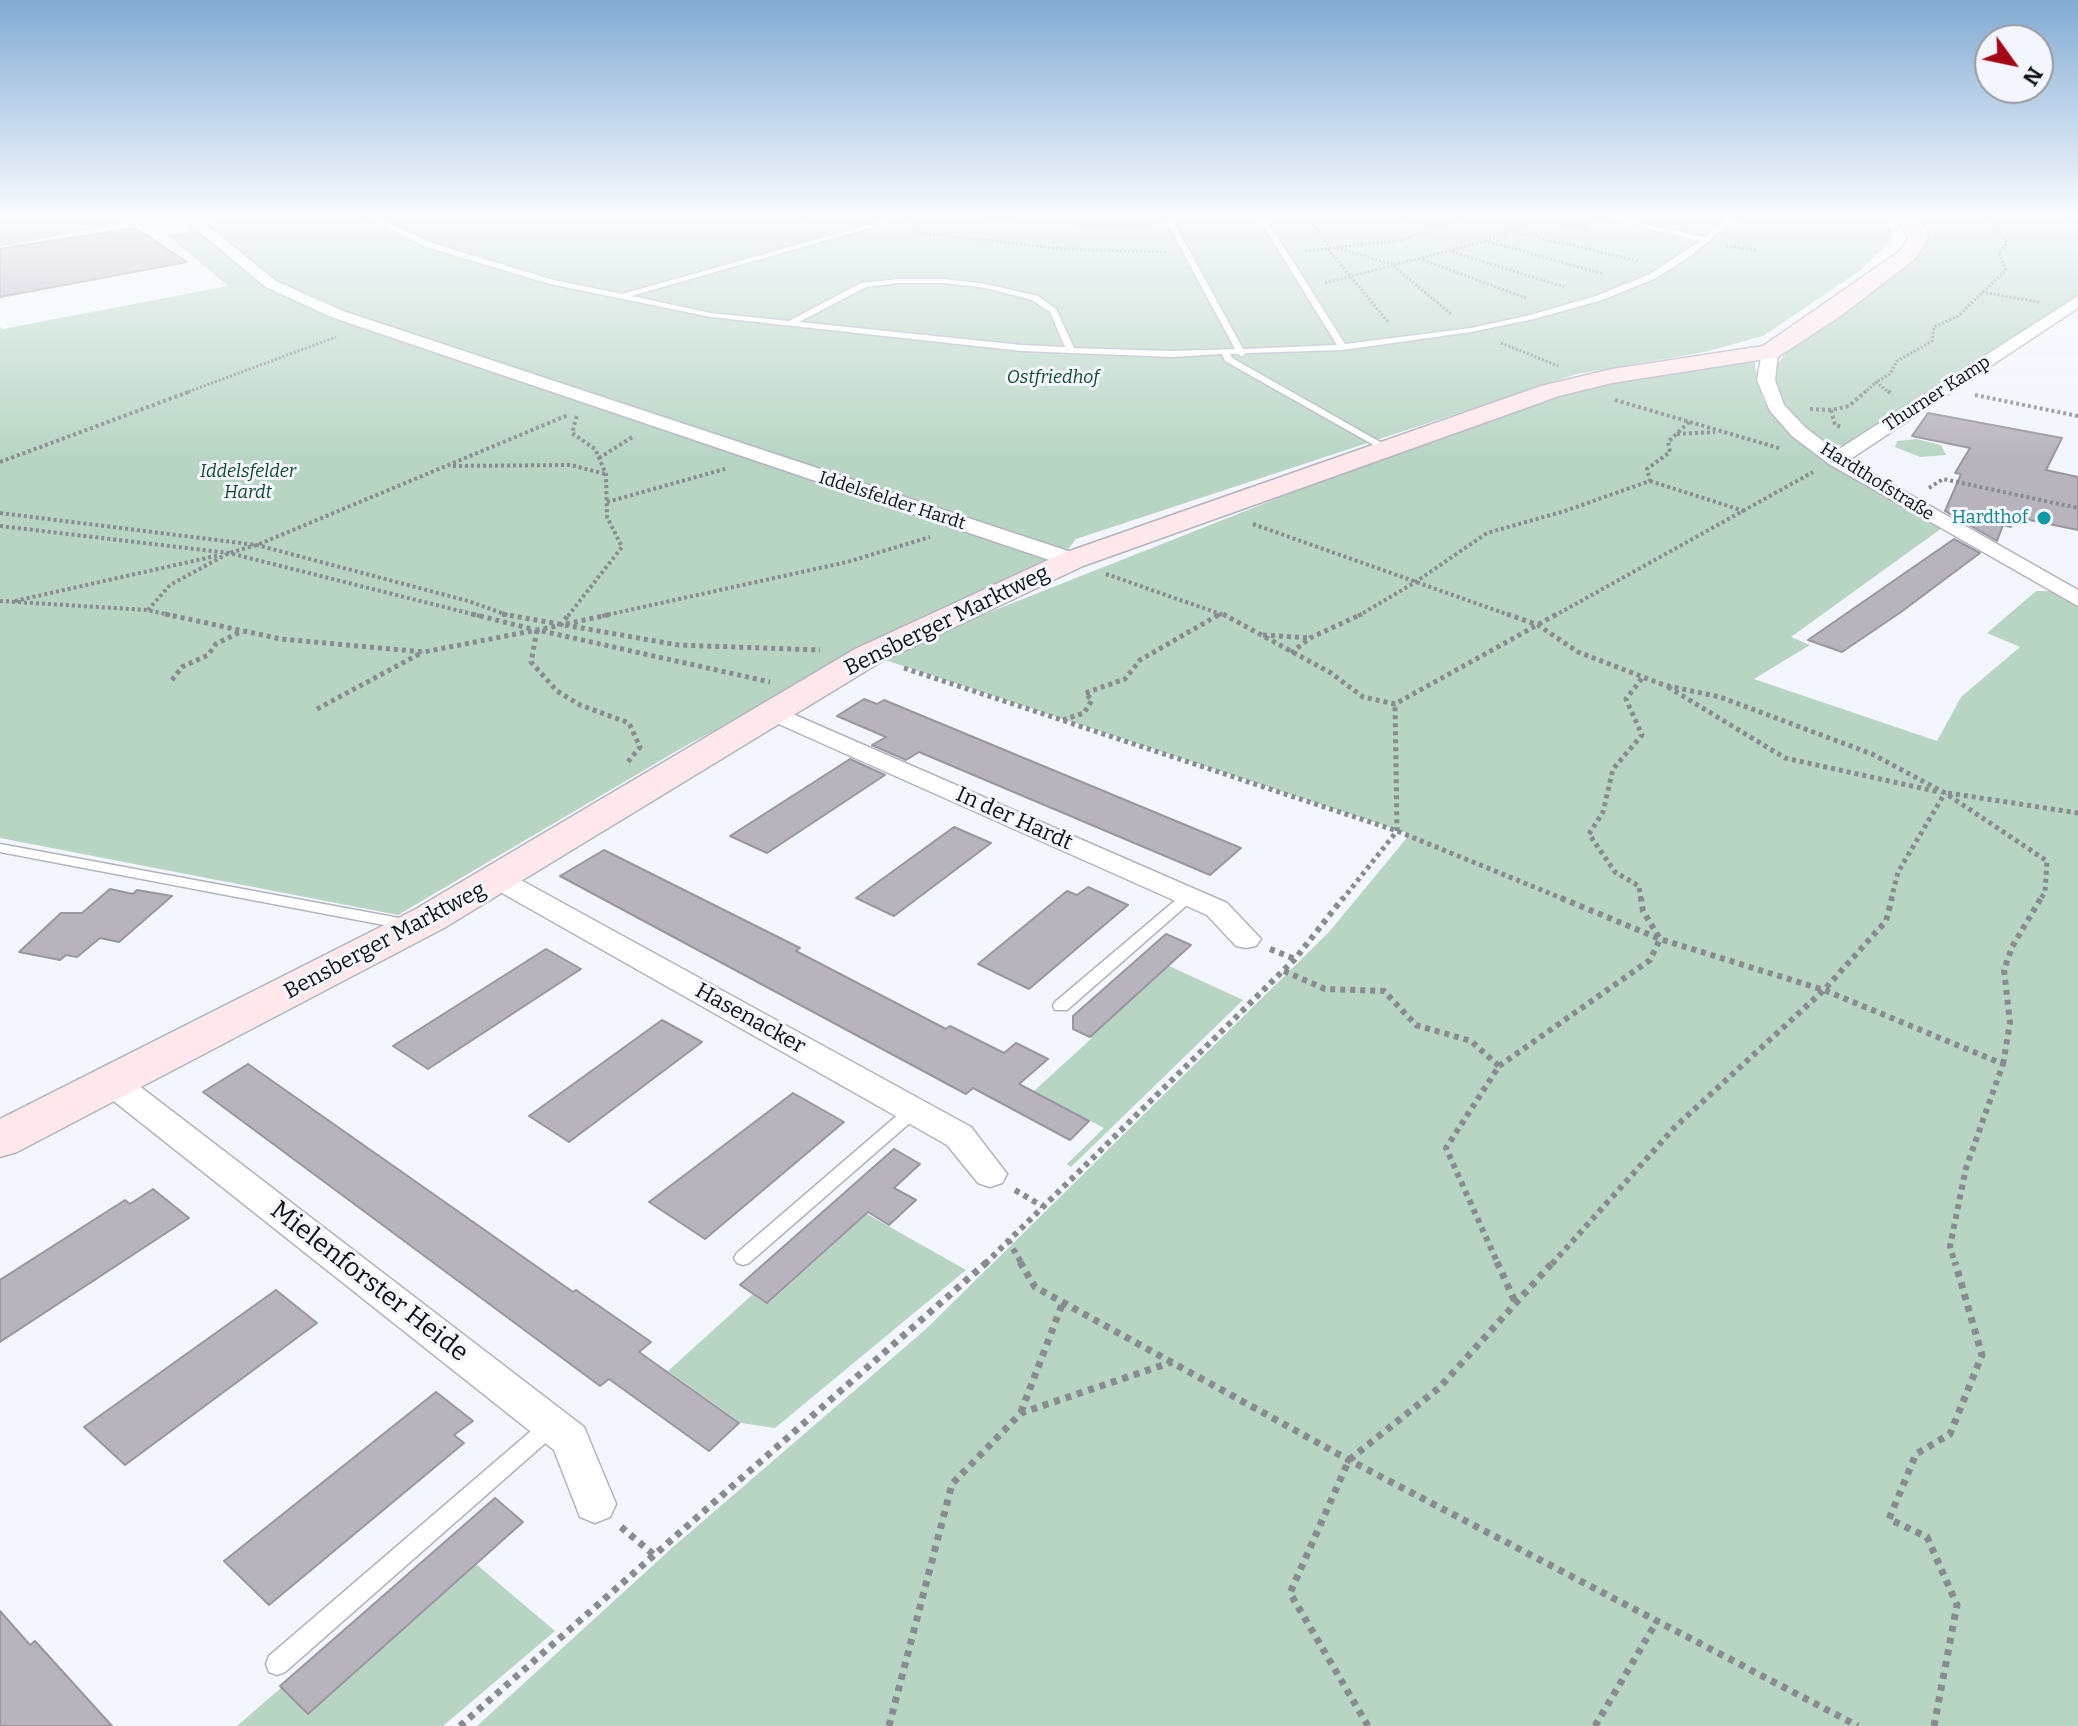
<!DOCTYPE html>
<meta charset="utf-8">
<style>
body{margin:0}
#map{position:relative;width:2078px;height:1726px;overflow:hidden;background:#f3f6fe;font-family:Bitter,serif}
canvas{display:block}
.north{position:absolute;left:1974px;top:24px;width:80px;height:80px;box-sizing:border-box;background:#f3f6fe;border:2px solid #989aa0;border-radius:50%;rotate:123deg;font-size:22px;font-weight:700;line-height:32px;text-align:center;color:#0f1013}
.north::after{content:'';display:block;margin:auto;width:28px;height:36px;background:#a30814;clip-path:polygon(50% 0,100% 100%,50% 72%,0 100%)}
</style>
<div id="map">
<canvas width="2078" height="1726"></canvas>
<div class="north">N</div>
</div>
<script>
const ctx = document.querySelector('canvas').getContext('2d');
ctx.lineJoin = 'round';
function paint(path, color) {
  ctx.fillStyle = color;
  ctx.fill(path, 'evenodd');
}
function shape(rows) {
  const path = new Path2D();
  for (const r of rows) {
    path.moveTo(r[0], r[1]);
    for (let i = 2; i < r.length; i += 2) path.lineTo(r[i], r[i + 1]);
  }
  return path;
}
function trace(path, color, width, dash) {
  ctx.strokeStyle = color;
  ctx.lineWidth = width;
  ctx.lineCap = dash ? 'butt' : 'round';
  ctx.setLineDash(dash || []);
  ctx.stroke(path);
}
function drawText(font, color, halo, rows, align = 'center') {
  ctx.font = font + ' Bitter,serif';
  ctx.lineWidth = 6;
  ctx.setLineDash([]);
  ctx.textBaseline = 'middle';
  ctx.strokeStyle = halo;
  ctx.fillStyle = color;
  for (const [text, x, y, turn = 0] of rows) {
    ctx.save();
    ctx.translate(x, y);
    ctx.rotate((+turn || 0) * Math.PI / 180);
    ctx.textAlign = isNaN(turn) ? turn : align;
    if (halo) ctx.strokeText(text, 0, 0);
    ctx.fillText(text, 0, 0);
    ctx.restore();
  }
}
const green = shape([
 [0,217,156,217,0,247],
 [208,217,1886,217,1894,237,1861,270,1763,336,1705,352,1577,374,1076,539,1059,561,863,653,687,745,398,915,0,838,0,327,3,329,228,286,167,235,217,227],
 [1920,217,2078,217,2078,296,1847,446,1827,444,1789,413,1776,387,1777,364,1789,350,1905,265,1926,239,1925,228],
 [1754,361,1763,400,1779,420,1942,528,1791,637,1810,645,1754,679,1937,741,1961,697,2020,647,1987,633,2036,591,2056,591,2078,604,2078,1726,477,1726,673,1547,926,1329,1329,932,1410,834,876,657,1392,453,1553,397,1657,375],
 [1917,439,1941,445,1946,455,1920,457,1895,447,1897,441],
 [1167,965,1243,1000,1071,1167,1067,1164,1104,1128,1034,1091,1092,1038,1089,1036],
 [867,1214,966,1270,775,1428,741,1423,668,1371,753,1294,769,1303],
 [476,1564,555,1631,443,1726,237,1726,282,1687,310,1713]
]);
const building = shape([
 [135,228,187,262,0,297,0,249,135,228],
 [1928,413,2062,438,2046,470,2078,477,2078,530,2015,517,2011,527,2003,525,1997,541,1945,511,1961,474,1955,473,1970,448,1912,436,1928,413],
 [1954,539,1980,553,1901,612,1842,652,1808,640,1954,539],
 [864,699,877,704,884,700,1241,848,1210,875,919,752,906,760,872,745,886,737,837,716,864,699],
 [850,759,885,775,767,853,730,836,850,759],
 [954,827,991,843,894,916,856,898,954,827],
 [604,850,800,948,796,951,946,1029,950,1026,1004,1053,1016,1043,1048,1059,1019,1084,1089,1121,1070,1140,973,1088,966,1094,560,876,604,850],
 [1088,887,1128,905,1029,989,978,964,1067,891,1077,895,1088,887],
 [110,889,133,894,137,890,172,896,119,942,100,938,77,957,66,955,60,960,19,952,61,913,82,913,110,889],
 [1166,934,1191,945,1090,1037,1073,1029,1073,1016,1166,934],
 [546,949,581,969,428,1069,393,1046,546,949],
 [662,1020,702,1042,569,1142,529,1116,662,1020],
 [248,1064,573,1292,576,1290,651,1342,639,1352,739,1423,709,1451,609,1379,600,1386,203,1092,248,1064],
 [793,1093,844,1122,705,1239,649,1202,793,1093],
 [894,1149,920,1164,894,1188,916,1200,889,1225,868,1212,767,1303,740,1285,894,1149],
 [153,1189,189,1218,0,1342,0,1280,125,1200,130,1204,153,1189],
 [276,1290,317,1323,125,1465,84,1427,276,1290],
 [436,1392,473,1421,454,1435,464,1443,269,1605,224,1561,436,1392],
 [495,1498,523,1522,308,1714,280,1686,495,1498],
 [0,1611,30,1645,35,1641,112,1726,0,1726,0,1611]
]);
const pathFar4 = shape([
 [91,217,93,228],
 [801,217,817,221],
 [985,217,1153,229],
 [1309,217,1330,248],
 [1400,217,1438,227],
 [1547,217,1486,241,1604,274],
 [2071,217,2078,221],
 [1542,220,1587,230],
 [913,232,1064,249,1166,252],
 [1515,232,1638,261],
 [1726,246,1756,250],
 [1337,248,1391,264,1451,314],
 [1328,249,1388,322],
 [1305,251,1403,240,1463,217],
 [1452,252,1564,287],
 [1423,260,1526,298],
 [1325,283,1486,241],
 [1982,292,2039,302],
 [1501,343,1558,366],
 [185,393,336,337],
 [1864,393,1876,382],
 [1890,393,1876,382,1890,374,1897,361,1932,341,1934,327,1958,316,2006,270,1999,253,2007,243,1990,217]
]);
const pathFar3 = shape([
 [1888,391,1893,395],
 [1975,395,2078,416],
 [1615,400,1782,449],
 [1810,409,1831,410,1849,406,1866,391],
 [1831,410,1835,425,1842,427],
 [1677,434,1715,432],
 [599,458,634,436],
 [0,462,191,391],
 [453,466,571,465,605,474],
 [1650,481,1744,511],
 [1929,488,1943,479,2078,508],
 [607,502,725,469],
 [0,513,257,545,468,601,510,616],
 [1253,524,1512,616],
 [0,526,229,553,480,616],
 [1106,574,1226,616],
 [0,601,147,610,175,616],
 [15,601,220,555],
 [148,610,170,585,229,553,257,545,568,415],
 [568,616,622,547,607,517,606,474,595,449,572,433,577,415],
 [602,616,847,562,930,537],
 [1217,616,1220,614],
 [1358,616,1414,583,1487,533,1565,511,1650,481,1647,469,1670,452,1668,442,1689,422],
 [1554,616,1813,472]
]);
const pathFar2 = shape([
 [165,614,281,639,424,652,557,626],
 [472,614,532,629],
 [502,614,678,645,820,650],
 [1223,614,1331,673,1363,697,1395,704,1557,614],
 [1507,614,1538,625,1578,652,1664,685,1720,697,1872,754,1945,793,2047,861,2045,892,2040,900],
 [566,624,612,614],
 [560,626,569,614],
 [537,630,531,662,557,691,580,705,629,723,640,747,627,763],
 [542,631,770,682],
 [1263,635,1309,638],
 [1291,653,1310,638,1362,614],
 [904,668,1397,831,1566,900],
 [172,680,182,667,208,655,216,644,242,631],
 [1668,687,1785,758,1939,792],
 [317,709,423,652],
 [1063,720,1084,713,1092,700,1085,693,1125,679,1140,660,1220,614],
 [1948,793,2078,813],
 [1342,900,1397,831,1395,704],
 [1641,900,1639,886,1615,872,1589,834,1603,812,1613,769,1642,735,1626,699,1643,677],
 [1891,900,1898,872,1945,793]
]);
const pathFar1 = shape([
 [1561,898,1660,939,1824,990,2003,1064,1966,1168,1950,1246,1955,1264],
 [1270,949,1295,959],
 [1284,971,1325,989,1384,991,1416,1025,1471,1041,1499,1066,1446,1148,1498,1264],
 [2003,1064,2010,1023,2004,970,2012,947,2041,898],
 [1499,1066,1650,960,1660,939,1643,911,1641,898],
 [1015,1190,1042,1206],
 [1008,1240,1022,1264],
 [985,1264,1295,959,1343,898],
 [1552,1264,1675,1127,1824,990,1886,921,1892,898]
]);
const path = shape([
 [1020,1262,1035,1287,1349,1460,1858,1726],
 [1497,1262,1516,1304],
 [1021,1412,1063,1302],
 [621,1527,654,1555],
 [460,1726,987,1262],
 [889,1726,952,1484,1021,1413,1172,1362],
 [1368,1726,1290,1593,1349,1460,1439,1388,1553,1262],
 [1595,1726,1657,1621],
 [1934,1726,1957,1605,1927,1537,1889,1519,1916,1454,1950,1434,1982,1355,1955,1262]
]);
const lane = shape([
 [366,217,376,217,432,243,554,280,622,294,896,217,908,217,631,296,711,313,789,321,861,283,899,279,944,279,986,284,1038,296,1056,309,1074,348,1172,351,1235,349,1164,217,1171,217,1243,349,1337,345,1258,217,1265,217,1345,344,1471,328,1530,315,1596,296,1650,274,1700,241,1598,217,1613,217,1704,237,1730,217,1738,217,1692,255,1656,278,1602,300,1534,319,1471,332,1343,350,1246,353,1242,357,1238,354,1230,354,1232,358,1389,447,1391,449,1386,452,1225,361,1222,354,1172,357,1022,351,711,317,550,284,426,247,366,217],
 [899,283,944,283,986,288,1032,300,1050,312,1065,347,1022,345,799,322,866,287,899,283],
 [0,844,410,920,417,925,410,930,0,852,0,844],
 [1189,892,1196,896,1194,899,1067,1010,1055,1010,1053,1006,1055,1002,1184,893,1189,892],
 [914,1104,920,1106,922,1110,920,1114,749,1263,743,1265,737,1263,734,1258,737,1253,908,1106,914,1104],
 [552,1416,559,1419,562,1425,559,1431,285,1672,277,1675,269,1672,266,1664,269,1656,545,1419,552,1416]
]);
const street = shape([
 [181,217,197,217,276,281,343,311,1080,555,1083,560,1080,565,1064,565,331,317,266,287,181,217],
 [2078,296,2078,308,1849,460,2078,590,2078,606,1829,464,1792,436,1770,411,1757,380,1762,352,1770,347,1776,348,1778,352,1775,380,1784,405,1806,428,1836,451,2078,296],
 [772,705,1227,903,1261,939,1256,946,1246,948,1236,946,1207,915,763,717,760,712,763,707,772,705],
 [498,870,508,873,971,1127,1007,1174,1002,1183,990,1187,978,1183,947,1145,488,885,484,879,488,873,498,870],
 [113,1072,125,1075,584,1427,616,1504,610,1517,595,1523,580,1517,554,1450,101,1091,97,1083,101,1075,113,1072]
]);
const secondary = shape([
 [1898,217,1918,217,1927,231,1928,239,1915,259,1842,315,1778,357,1612,383,1559,396,1083,566,879,663,444,928,17,1152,0,1157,0,1119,414,910,855,649,1061,554,1541,386,1612,369,1763,346,1900,251,1908,239,1898,217]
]);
const markers = [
 [2044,518,8,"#0f9aa8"]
];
const farParknames = [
 ["Ostfriedhof",1053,378],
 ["Iddelsfelder",248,472],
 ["Hardt",248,493]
];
const farStreetnames = [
 ["Thurner Kamp",1937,394,-33],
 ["Hardthofstraße",1877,482,32],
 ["Iddelsfelder Hardt",892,501,18]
];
const farCulturenames = [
 ["Hardthof",2028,518]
];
const streetNames = [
 ["Bensberger Marktweg",947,621,-26],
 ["In der Hardt",1014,819,24],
 ["Bensberger Marktweg",385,941,-28],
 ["Hasenacker",750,1019,29]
];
const nearStreetnames = [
 ["Mielenforster Heide",369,1282,38]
];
paint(green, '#b8d5c4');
paint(building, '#b8b4be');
trace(building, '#9a96a0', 2);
trace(lane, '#b1b4be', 3);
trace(street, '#b1b4be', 3);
trace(secondary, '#b1b4be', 3);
trace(pathFar4, '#888b90', 3, [2, 2]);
trace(pathFar3, '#888b90', 4, [3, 3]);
trace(pathFar2, '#888b90', 5, [4, 4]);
trace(pathFar1, '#888b90', 6, [5, 5]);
trace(path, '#888b90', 7, [6, 6]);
paint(lane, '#fff');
paint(street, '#fff');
paint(secondary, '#ffe8eb');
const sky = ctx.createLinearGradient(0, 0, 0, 459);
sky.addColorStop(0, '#82abd3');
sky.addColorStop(0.47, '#fafbff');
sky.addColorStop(1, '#fafbff00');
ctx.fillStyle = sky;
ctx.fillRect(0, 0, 2078, 459);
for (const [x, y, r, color] of markers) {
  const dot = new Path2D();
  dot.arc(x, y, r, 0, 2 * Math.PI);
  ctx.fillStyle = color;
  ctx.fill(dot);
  trace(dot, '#f3f6fe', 3);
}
drawText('italic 18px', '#10472f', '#f3f6fe', farParknames);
drawText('18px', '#0f1013', '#f3f6fe', farStreetnames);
drawText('18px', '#0d838f', '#f3f6fe', farCulturenames, 'right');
drawText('22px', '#0f1013', '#f3f6fe', streetNames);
drawText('26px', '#0f1013', '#f3f6fe', nearStreetnames);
</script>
